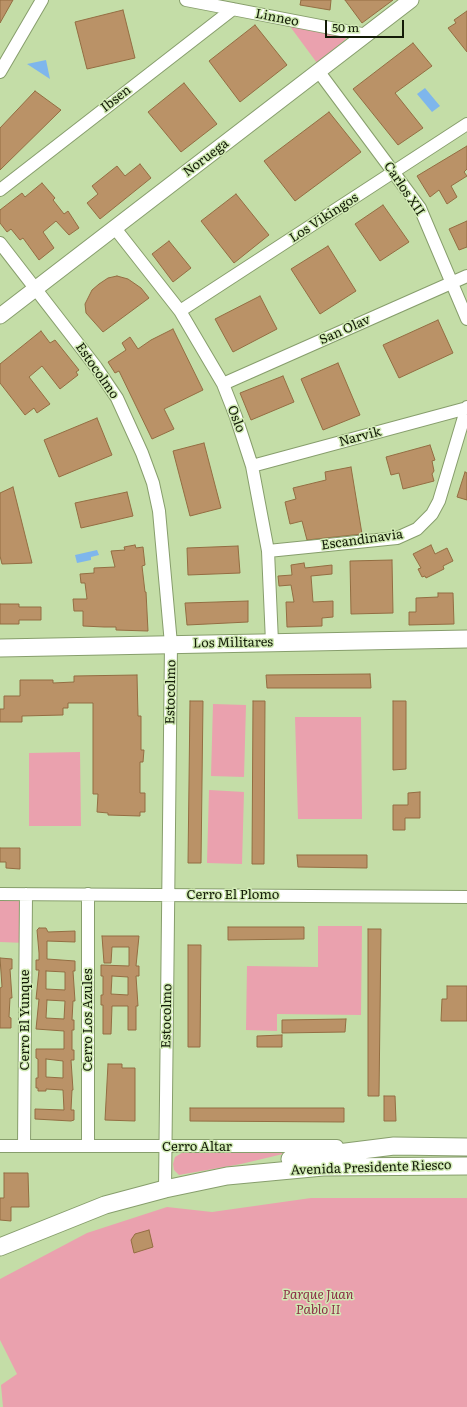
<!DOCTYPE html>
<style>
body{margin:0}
#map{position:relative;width:467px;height:1407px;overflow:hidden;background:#c4dda7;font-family:Literata,serif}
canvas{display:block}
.scale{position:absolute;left:325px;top:20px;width:79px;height:18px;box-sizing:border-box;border:2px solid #131b07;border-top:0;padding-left:5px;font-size:12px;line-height:14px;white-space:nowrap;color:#131b07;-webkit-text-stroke:3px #d1eab4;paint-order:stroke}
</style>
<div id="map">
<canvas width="467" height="1407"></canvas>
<div class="scale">50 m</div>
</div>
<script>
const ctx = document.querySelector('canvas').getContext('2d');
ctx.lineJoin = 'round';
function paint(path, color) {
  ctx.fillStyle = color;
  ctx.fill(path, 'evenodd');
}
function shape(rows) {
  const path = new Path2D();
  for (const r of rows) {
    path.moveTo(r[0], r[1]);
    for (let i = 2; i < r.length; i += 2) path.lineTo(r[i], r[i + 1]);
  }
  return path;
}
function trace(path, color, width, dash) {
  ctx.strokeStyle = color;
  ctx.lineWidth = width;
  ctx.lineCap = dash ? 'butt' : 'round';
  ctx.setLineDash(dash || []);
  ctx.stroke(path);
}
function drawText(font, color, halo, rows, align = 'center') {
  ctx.font = font + ' Literata,serif';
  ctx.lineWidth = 3;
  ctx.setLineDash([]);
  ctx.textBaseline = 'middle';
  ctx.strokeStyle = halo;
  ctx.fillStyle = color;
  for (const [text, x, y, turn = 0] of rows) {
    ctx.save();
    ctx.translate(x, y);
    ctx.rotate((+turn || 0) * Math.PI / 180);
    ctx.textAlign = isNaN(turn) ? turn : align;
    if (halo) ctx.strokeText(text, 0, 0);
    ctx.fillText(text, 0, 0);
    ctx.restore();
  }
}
const green = shape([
 [289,25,344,35,346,39,317,63],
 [213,704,246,705,244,777,211,776],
 [295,717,361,717,362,819,298,819],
 [80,752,81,826,29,826,29,753],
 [209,790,244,792,242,864,207,863],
 [0,894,26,894,26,943,0,942],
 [318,926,362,926,361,1015,277,1014,277,1031,246,1030,247,966,318,967],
 [185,1151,280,1152,283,1154,241,1164,179,1175,174,1170,173,1164,175,1157],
 [311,1198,467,1198,467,1407,3,1407,1,1385,17,1374,0,1340,0,1279,87,1233,167,1207,212,1212]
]);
const water = shape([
 [46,60,50,79,27,64],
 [425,88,440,106,432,112,417,94],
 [97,550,99,555,91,557,91,560,77,563,75,555]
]);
const building = shape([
 [0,0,13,0,0,23,0,0],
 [301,0,331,0,330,10,300,5,301,0],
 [345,0,393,0,362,23,345,0],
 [123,10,135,58,87,69,75,22,123,10],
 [467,11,467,52,448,28,456,23,454,20,467,11],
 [255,25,287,65,240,102,209,61,255,25],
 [413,43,432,66,395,93,423,128,398,145,353,89,413,43],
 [184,83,217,124,181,152,148,112,184,83],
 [35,91,61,110,0,170,0,128,35,91],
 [329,112,361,152,295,201,264,161,329,112],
 [467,146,467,169,464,172,467,176,451,186,457,197,447,204,439,190,430,197,417,176,467,146],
 [140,164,151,178,100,219,87,203,98,194,92,186,117,166,125,176,140,164],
 [42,183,55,198,53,200,64,214,68,211,79,228,69,235,56,221,43,232,54,248,39,260,23,238,20,240,11,229,7,232,0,223,0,210,22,193,25,197,42,183],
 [236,194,269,235,234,263,201,221,236,194],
 [383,205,409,242,380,261,355,224,383,205],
 [467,221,467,247,459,250,449,229,467,221],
 [169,241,191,268,173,282,152,254,169,241],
 [328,246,356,291,320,314,291,269,328,246],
 [117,276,128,279,141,288,149,298,103,332,86,313,85,304,92,290,99,284,108,278,117,276],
 [260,296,277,329,233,352,215,319,260,296],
 [438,320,453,353,399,378,383,345,438,320],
 [173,329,203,390,164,409,174,429,152,439,119,371,115,373,108,362,126,350,122,343,130,337,138,349,151,340,173,329],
 [41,331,50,343,55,340,79,370,76,372,78,375,60,389,42,366,29,377,50,404,37,413,34,408,25,415,0,383,0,364,41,331],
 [338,363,360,415,323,430,301,379,338,363],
 [283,376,294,402,251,420,240,393,283,376],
 [97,418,112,455,59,477,44,440,97,418],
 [204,443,221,508,190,516,173,451,204,443],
 [430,445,435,460,432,461,434,471,432,474,434,481,403,489,399,473,391,475,386,457,430,445],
 [351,467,362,534,307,540,302,521,290,524,285,502,296,499,293,488,326,480,325,472,351,467],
 [465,472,467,473,467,500,457,497,465,472],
 [13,487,32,563,2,564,0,556,0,493,13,487],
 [127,492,133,516,81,528,75,503,127,492],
 [135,545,136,548,143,547,145,565,142,566,145,592,146,592,148,631,116,630,116,627,104,627,83,626,83,611,74,611,73,599,87,599,85,583,81,583,80,574,94,573,94,568,115,567,111,551,125,550,124,547,135,545],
 [431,545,435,554,447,548,453,561,443,566,444,569,426,578,425,576,422,577,418,569,421,568,413,554,431,545],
 [238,546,240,573,188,575,187,548,238,546],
 [392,560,393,613,351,614,350,561,392,560],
 [304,563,305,568,332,565,332,574,311,576,313,602,333,601,333,617,322,618,322,626,287,627,286,602,294,602,291,585,279,586,278,576,292,575,291,565,304,563],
 [438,593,453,593,454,624,409,625,409,612,416,612,416,598,438,597,438,593],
 [248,601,248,622,187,625,185,603,248,601],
 [0,604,19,604,19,607,41,607,41,620,19,620,19,624,0,624,0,604],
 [370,674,371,688,267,688,266,675,370,674],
 [137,675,138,716,141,716,141,750,144,750,143,762,140,762,140,793,145,793,145,812,140,812,140,816,108,815,108,813,97,812,98,794,93,794,93,703,68,703,68,708,63,708,63,715,22,716,22,722,0,722,0,709,4,709,4,696,20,696,20,680,53,680,53,683,74,682,74,676,137,675],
 [190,701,203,701,201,863,188,863,190,701],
 [253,701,265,701,264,864,252,864,253,701],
 [393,701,406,701,406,769,393,770,393,701],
 [420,792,420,818,405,818,405,830,393,830,393,805,408,805,408,793,420,792],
 [0,848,20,848,20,869,6,868,6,862,0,862,0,848],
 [297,855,367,855,367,868,298,867,297,855],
 [228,927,304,927,304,939,228,940,228,927],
 [39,928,46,928,48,932,75,931,75,942,47,941,47,959,75,961,75,971,73,971,75,1001,73,1001,72,1020,74,1020,74,1030,72,1030,72,1050,74,1050,74,1060,71,1060,73,1090,72,1090,71,1110,74,1110,74,1120,71,1121,35,1119,35,1109,64,1110,63,1090,46,1089,46,1091,38,1091,38,1088,36,1088,36,1078,38,1078,38,1059,36,1058,36,1049,64,1049,64,1031,36,1029,39,999,36,999,39,970,36,970,36,960,39,960,39,953,37,930,39,928],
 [46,971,65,972,65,990,46,989,46,971],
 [47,1000,65,1001,64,1019,46,1018,47,1000],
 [46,1059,63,1061,63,1078,46,1077,46,1059],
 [368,929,381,929,379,1096,368,1096,368,929],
 [102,936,139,936,136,966,139,966,139,976,136,976,138,1006,136,1006,136,1030,128,1030,128,1006,112,1006,111,1034,103,1034,103,1005,101,1005,101,995,103,995,103,976,101,976,101,965,129,966,129,947,112,947,111,963,104,963,102,936],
 [112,976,128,977,128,995,111,994,112,976],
 [188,945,201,945,200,1047,188,1047,188,945],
 [0,958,12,959,12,969,10,969,12,998,10,998,9,1017,11,1018,11,1028,0,1028,0,988,2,987,0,958],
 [447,986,467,986,467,1021,441,1021,442,999,447,999,447,986],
 [346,1019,345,1032,282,1033,282,1020,346,1019],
 [282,1035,282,1047,257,1047,257,1036,282,1035],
 [108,1064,122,1064,122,1068,135,1068,135,1121,105,1120,108,1064],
 [384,1096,395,1096,396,1121,384,1121,384,1096],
 [190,1108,344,1108,344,1122,190,1121,190,1108],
 [4,1173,28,1173,29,1207,11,1207,11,1221,0,1220,0,1198,4,1198,4,1173],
 [149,1230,153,1247,134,1253,131,1240,135,1234,149,1230]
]);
const minor = shape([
 [186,0,367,35],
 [0,72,42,0],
 [319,72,420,208,467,319],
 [0,190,233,9],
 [114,227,180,311,223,384,236,417,252,466,268,551,272,642],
 [0,243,96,367,117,398,142,453,153,483,159,511,171,644,165,1189],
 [180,311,467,124],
 [223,384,467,276],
 [252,466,467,408],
 [268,551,397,538,417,529,432,514,439,501,467,407],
 [0,894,467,897],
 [0,1146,337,1146],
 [24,1146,26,894],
 [88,1146,88,894]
]);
const tertiary = shape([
 [0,316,411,0]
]);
const secondary = shape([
 [0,648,467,639],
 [290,1159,394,1146,467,1147],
 [0,1247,105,1205,165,1189,227,1176,323,1167,467,1166]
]);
const streetNames = [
 ["Linneo",277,18,11],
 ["Ibsen",116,99,-38],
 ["Noruega",206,158,-37],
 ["Carlos XII",404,189,56],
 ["Los Vikingos",324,218,-33],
 ["San Olav",345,330,-24],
 ["Estocolmo",97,371,55],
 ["Oslo",236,419,69],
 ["Narvik",360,437,-15],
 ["Escandinavia",362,540,-8],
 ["Los Militares",233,643,-1],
 ["Estocolmo",171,692,-89],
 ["Cerro El Plomo",233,895],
 ["Estocolmo",167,1016,-89],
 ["Cerro El Yunque",25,1020,-90],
 ["Cerro Los Azules",88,1020,-90],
 ["Cerro Altar",197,1147],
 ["Avenida Presidente Riesco",371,1168,-2]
];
const parkNames = [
 ["Parque Juan",318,1295],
 ["Pablo II",318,1310]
];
paint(green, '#eaa1ae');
paint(water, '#7eb6ec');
paint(building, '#ba9267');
trace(building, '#936d42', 1);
trace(minor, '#879e6c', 14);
trace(tertiary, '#879e6c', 17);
trace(secondary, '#879e6c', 19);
trace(minor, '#fff', 12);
trace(tertiary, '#fff', 15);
trace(secondary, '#fff', 17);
drawText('13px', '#131b07', '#d1eab4', streetNames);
drawText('italic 13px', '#8c2f47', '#d1eab4', parkNames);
</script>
